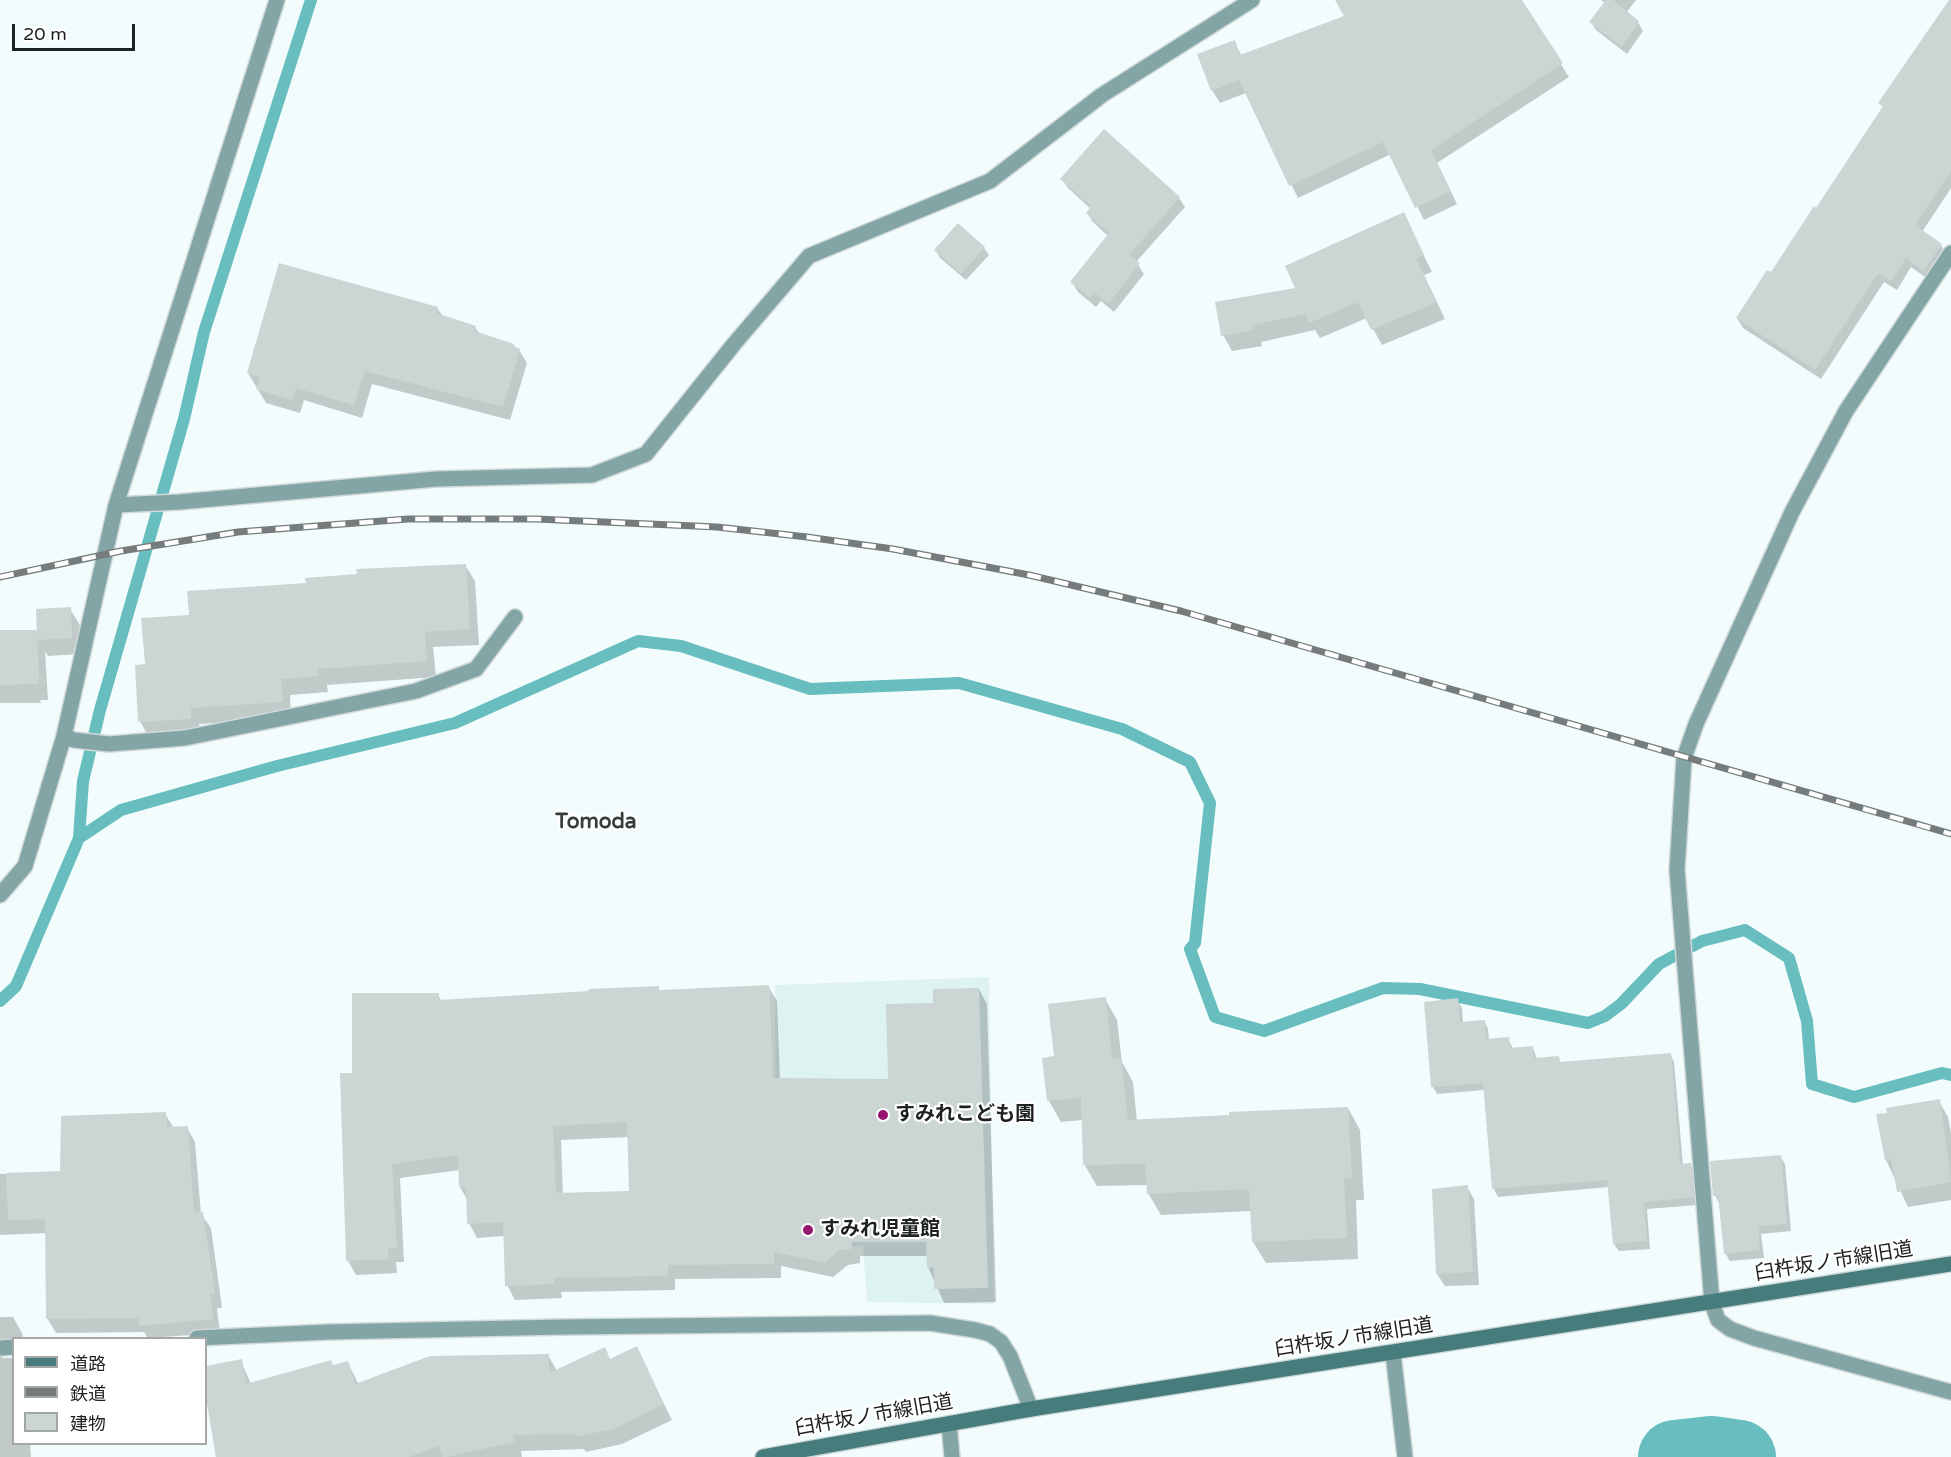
<!DOCTYPE html>
<meta charset="utf-8">
<style>
body{margin:0}
#map{position:relative;width:1951px;height:1457px;overflow:hidden;background:#f2fcfc;font-family:"Varela Round","Noto Sans JP",sans-serif}
canvas{display:block}
.legend{position:absolute;left:12px;top:1337px;width:195px;height:108px;box-sizing:border-box;background:#fff;border:2px solid #a5a6a6;margin:0;padding:8px 10px;list-style:none;font-size:18px;color:#1e2121}
.legend li{display:flex;align-items:center;gap:12px;height:30px}
.legend b{width:30px;border:2px solid #a5a6a6}
.scale{position:absolute;left:12px;top:24px;width:123px;height:27px;box-sizing:border-box;border:3px solid #1e2121;border-top:0;padding-left:8px;font-size:18px;line-height:21px;white-space:nowrap;color:#1e2121;-webkit-text-stroke:4px #fff;paint-order:stroke}
</style>
<div id="map">
<canvas width="1951" height="1457"></canvas>
<ul class="legend">
<li><b style="height:8px;background:#477c7c"></b>道路</li>
<li><b style="height:8px;background:#767c7c"></b>鉄道</li>
<li><b style="height:16px;background:#cbd5d4"></b>建物</li>
</ul>
<div class="scale">20 m</div>
</div>
<script>
const ctx = document.querySelector('canvas').getContext('2d');
ctx.lineJoin = 'round';
function paint(path, color) {
  ctx.fillStyle = color;
  ctx.fill(path, 'evenodd');
}
function shape(rows) {
  const path = new Path2D();
  for (const r of rows) {
    path.moveTo(r[0], r[1]);
    for (let i = 2; i < r.length; i += 2) path.lineTo(r[i], r[i + 1]);
  }
  return path;
}
function trace(path, color, width, dash) {
  ctx.strokeStyle = color;
  ctx.lineWidth = width;
  ctx.lineCap = dash ? 'butt' : 'round';
  ctx.setLineDash(dash || []);
  ctx.stroke(path);
}
function drawText(font, color, halo, rows, align = 'center') {
  ctx.font = font + ' "Varela Round","Noto Sans JP",sans-serif';
  ctx.lineWidth = 4.5;
  ctx.setLineDash([]);
  ctx.textBaseline = 'middle';
  ctx.strokeStyle = halo;
  ctx.fillStyle = color;
  for (const [text, x, y, turn = 0] of rows) {
    ctx.save();
    ctx.translate(x, y);
    ctx.rotate((+turn || 0) * Math.PI / 180);
    ctx.textAlign = isNaN(turn) ? turn : align;
    if (halo) ctx.strokeText(text, 0, 0);
    ctx.fillText(text, 0, 0);
    ctx.restore();
  }
}
const built = shape([
 [989,977,994,1304,867,1302,863,1246,776,1253,775,985]
]);
const shadow = shape([
 [1336,0,1520,0,1569,77,1437,163,1457,204,1424,220,1391,154,1298,198,1246,93,1220,103,1212,90,1234,42,1242,56,1346,17],
 [1601,0,1636,0,1626,13,1638,22,1643,31,1627,54,1596,30,1591,22,1605,3],
 [1951,0,1951,188,1922,232,1941,245,1946,255,1929,280,1911,267,1897,290,1884,282,1821,379,1743,328,1737,318,1817,210,1883,108,1880,103],
 [1062,179,1179,198,1185,207,1136,262,1144,274,1114,312,1101,301,1096,307,1078,292,1072,282,1108,236,1093,222,1087,213,1091,209,1068,188],
 [1403,213,1432,272,1424,275,1445,319,1382,345,1367,318,1320,338,1315,330,1261,342,1262,346,1232,351,1223,335,1297,289],
 [984,248,989,255,966,280,940,258,936,250],
 [437,308,442,315,475,327,480,335,513,345,519,350,527,363,510,420,372,384,362,418,304,400,300,413,266,403,248,373],
 [465,565,475,581,479,645,433,647,436,677,327,685,328,692,290,695,291,718,199,724,200,735,149,738,140,721,146,666,191,616,308,584],
 [70,609,80,625,81,654,48,656,45,651,48,700,40,700,41,703,0,703,0,632,36,631],
 [768,986,777,1001,780,1080,889,1081,934,1004,979,989,987,1004,996,1302,944,1303,928,1267,928,1256,860,1256,860,1263,848,1265,833,1277,781,1266,781,1278,675,1279,675,1290,561,1292,562,1298,515,1300,507,1285,505,1236,477,1238,469,1223,468,1201,460,1187,460,1170,400,1178,404,1262,396,1262,397,1273,356,1275,348,1261,354,1074,438,995,442,1002,658,988,660,991],
 [629,1137,631,1192,563,1194,561,1140],
 [1105,999,1117,1020,1122,1062,1133,1082,1137,1121,1348,1108,1360,1130,1364,1200,1356,1200,1358,1259,1266,1263,1253,1242,1252,1211,1161,1215,1148,1193,1148,1185,1097,1186,1084,1164,1083,1120,1061,1122,1049,1101,1056,1057],
 [1457,1000,1462,1008,1463,1023,1484,1021,1488,1029,1489,1040,1508,1038,1513,1049,1533,1048,1537,1059,1558,1057,1561,1064,1670,1054,1674,1062,1683,1165,1690,1164,1694,1172,1697,1205,1647,1209,1650,1249,1619,1251,1614,1244,1609,1187,1498,1197,1494,1189,1485,1090,1437,1094,1433,1087],
 [1939,1101,1948,1117,1951,1134,1951,1200,1908,1207,1886,1160],
 [165,1114,174,1128,187,1128,195,1142,201,1214,211,1228,222,1308,217,1308,220,1333,148,1338,144,1332,56,1333,47,1318,47,1233,0,1235,0,1174,62,1173],
 [1780,1156,1785,1164,1791,1231,1761,1234,1764,1258,1730,1261,1725,1253,1719,1203,1715,1195],
 [1467,1187,1474,1199,1479,1285,1445,1286,1437,1274],
 [0,1317,13,1317,22,1333,23,1338,14,1338,14,1355,2,1356,2,1358,14,1358,14,1444,30,1444,31,1457,0,1457],
 [636,1348,672,1420,622,1444,586,1452,584,1449,521,1451,522,1457,216,1457,206,1392,206,1367,241,1361,251,1384,348,1363,359,1385,548,1355,557,1371,611,1361]
]);
const stream = shape([
 [79,838,121,810,277,766,455,723,638,641,681,646,810,689,959,683,1122,729,1190,762,1210,803,1195,943,1190,949,1215,1017,1264,1031,1383,988,1420,989,1588,1023,1605,1016,1621,1004,1659,964,1702,941,1745,930,1789,958,1807,1021,1812,1084,1854,1097,1942,1073,1951,1075],
 [0,1001,16,986,79,838,83,781,100,710,184,419,204,332,311,0]
]);
const river = shape([
 [1675,1457,1711,1453,1739,1457]
]);
const building = shape([
 [1335,0,1522,0,1563,63,1431,150,1451,191,1415,208,1383,142,1289,186,1239,80,1211,91,1197,54,1235,40,1240,55,1344,16],
 [1606,0,1613,0,1639,21,1622,47,1589,22],
 [1949,0,1951,0,1951,171,1915,225,1942,244,1923,271,1906,258,1891,281,1878,273,1815,370,1736,318,1767,270,1771,272,1814,206,1816,208,1883,106,1878,103],
 [1104,129,1180,197,1129,255,1140,263,1109,303,1095,293,1090,298,1070,282,1109,233,1086,213,1091,206,1060,179],
 [1404,212,1424,255,1416,259,1437,302,1371,330,1358,302,1309,323,1306,314,1252,325,1253,330,1221,336,1215,302,1295,288,1285,266],
 [958,223,985,247,961,274,934,250],
 [279,263,438,307,436,313,476,326,474,331,514,344,513,346,520,349,503,407,365,371,354,405,296,388,292,400,256,389,260,377,247,373],
 [466,564,470,629,425,632,427,661,318,669,319,676,281,679,283,702,191,708,191,719,138,722,135,665,145,664,141,618,189,615,187,591,306,583,305,578,357,574,356,569],
 [71,607,72,638,37,640,36,609],
 [0,630,37,630,39,684,0,685],
 [769,985,773,1078,888,1079,886,1004,933,1003,933,989,979,988,988,1288,934,1289,934,1268,927,1268,926,1242,852,1242,852,1249,839,1250,825,1263,774,1252,774,1264,668,1265,668,1276,554,1278,554,1284,505,1286,503,1222,467,1224,466,1187,459,1187,458,1155,392,1164,397,1248,388,1248,389,1259,346,1261,340,1073,352,1073,352,993,439,993,439,1000,589,991,588,989,659,986,659,990],
 [627,1122,629,1191,556,1193,553,1126],
 [1106,997,1112,1059,1121,1058,1128,1120,1229,1115,1229,1112,1348,1107,1352,1178,1344,1179,1347,1238,1252,1242,1249,1189,1147,1194,1145,1164,1083,1165,1081,1098,1047,1101,1042,1058,1054,1056,1048,1004],
 [1458,998,1460,1022,1485,1020,1486,1039,1509,1037,1510,1048,1533,1046,1534,1058,1559,1056,1560,1062,1671,1053,1680,1164,1691,1163,1694,1197,1644,1202,1647,1241,1613,1244,1607,1180,1492,1189,1483,1083,1431,1087,1424,1002],
 [1940,1099,1951,1182,1897,1192,1891,1159,1885,1160,1876,1114,1887,1113,1886,1108],
 [166,1112,167,1127,188,1126,194,1213,203,1212,215,1294,210,1294,213,1319,139,1326,138,1318,46,1319,45,1219,8,1220,6,1173,60,1171,61,1116],
 [1781,1155,1787,1224,1758,1226,1760,1250,1724,1254,1718,1195,1713,1196,1710,1161],
 [1468,1185,1473,1272,1436,1274,1432,1189],
 [637,1346,664,1404,613,1429,575,1437,575,1434,513,1435,514,1442,446,1457,443,1457,439,1446,408,1457,216,1457,206,1398,206,1366,242,1359,246,1384,331,1360,333,1365,348,1361,355,1384,430,1356,549,1354,549,1373,605,1347,610,1359]
]);
const street = shape([
 [1951,253,1846,411,1792,512,1696,724,1684,758,1677,870,1712,1303,1718,1320,1730,1329,1754,1338,1951,1392],
 [116,505,179,502,436,479,592,475,646,454,734,344,809,256,990,181,1102,95,1252,0],
 [64,736,74,740,109,744,185,738,416,691,476,669,515,617],
 [0,895,25,866,64,736,116,505,277,0],
 [197,1338,328,1332,563,1327,930,1323,975,1330,990,1334,1001,1342,1010,1356,1031,1409],
 [0,1348,14,1347],
 [1393,1353,1405,1457],
 [949,1424,952,1457]
]);
const secondary = shape([
 [763,1457,1031,1409,1951,1264]
]);
const rail = shape([
 [0,577,121,551,238,532,408,519,536,519,717,527,807,537,893,549,1029,575,1181,611,1951,834]
]);
const markers = [
 [883,1115,6,"#96156d"],
 [808,1230,6,"#96156d"]
];
const poiNames = [
 ["すみれこども園",895,1115],
 ["すみれ児童館",820,1230]
];
const streetNames = [
 ["臼杵坂ノ市線旧道",1834,1262,-9],
 ["臼杵坂ノ市線旧道",1354,1338,-9],
 ["臼杵坂ノ市線旧道",874,1416,-10]
];
const neighbourhoodNames = [
 ["Tomoda",596,822]
];
paint(built, '#def2f1');
paint(shadow, '#0003');
trace(stream, '#68bebe', 12);
trace(river, '#68bebe', 74);
paint(building, '#cbd5d4');
trace(street, '#d0d9d9', 18);
trace(secondary, '#d0d9d9', 18);
trace(street, '#83a5a5', 15);
trace(secondary, '#477c7c', 15);
trace(rail, '#767c7c', 7);
trace(rail, '#fff', 4.5, [14]);
for (const [x, y, r, color] of markers) {
  const dot = new Path2D();
  dot.arc(x, y, r, 0, 2 * Math.PI);
  ctx.fillStyle = color;
  ctx.fill(dot);
  trace(dot, '#fff', 2);
}
drawText('bold 20px', '#1e2121', '#fff', poiNames, 'left');
drawText('20px', '#1e2121', '#fff', streetNames);
drawText('bold 21px', '#353d3d', '#fff', neighbourhoodNames);
</script>
